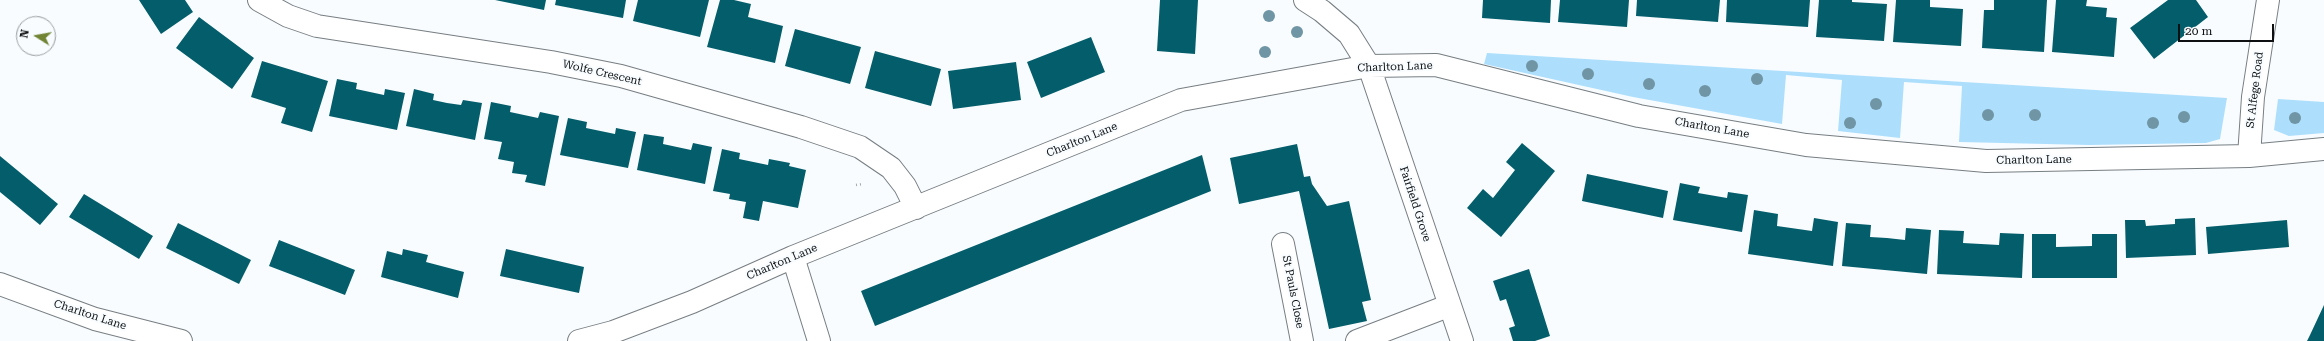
<!DOCTYPE html>
<style>
body{margin:0}
#map{position:relative;width:2324px;height:341px;overflow:hidden;background:#f8fcff;font-family:"Roboto Serif",serif}
canvas{display:block}
.north{position:absolute;left:16px;top:16px;width:40px;height:40px;box-sizing:border-box;background:#f8fcff;border:1px solid #9a9ea0;border-radius:50%;rotate:281deg;font-size:11px;font-weight:700;line-height:16px;text-align:center;color:#0e1012}
.north::after{content:'';display:block;margin:auto;width:14px;height:18px;background:#718434;clip-path:polygon(50% 0,100% 100%,50% 72%,0 100%)}
.scale{position:absolute;left:2178px;top:24px;width:96px;height:18px;box-sizing:border-box;border:2px solid #0e1012;border-top:0;padding-left:5px;font-size:12px;line-height:14px;white-space:nowrap;color:#0e1012;-webkit-text-stroke:3px #f8fcff;paint-order:stroke}
</style>
<div id="map">
<canvas width="2324" height="341"></canvas>
<div class="north">N</div>
<div class="scale">20 m</div>
</div>
<script>
const ctx = document.querySelector('canvas').getContext('2d');
ctx.lineJoin = 'round';
function paint(path, color) {
  ctx.fillStyle = color;
  ctx.fill(path, 'evenodd');
}
function shape(rows) {
  const path = new Path2D();
  for (const r of rows) {
    path.moveTo(r[0], r[1]);
    for (let i = 2; i < r.length; i += 2) path.lineTo(r[i], r[i + 1]);
  }
  return path;
}
function trace(path, color, width, dash) {
  ctx.strokeStyle = color;
  ctx.lineWidth = width;
  ctx.lineCap = dash ? 'butt' : 'round';
  ctx.setLineDash(dash || []);
  ctx.stroke(path);
}
function drawText(font, color, halo, rows, align = 'center') {
  ctx.font = font + ' "Roboto Serif",serif';
  ctx.lineWidth = 4;
  ctx.setLineDash([]);
  ctx.textBaseline = 'middle';
  ctx.strokeStyle = halo;
  ctx.fillStyle = color;
  for (const [text, x, y, turn = 0] of rows) {
    ctx.save();
    ctx.translate(x, y);
    ctx.rotate((+turn || 0) * Math.PI / 180);
    ctx.textAlign = isNaN(turn) ? turn : align;
    if (halo) ctx.strokeText(text, 0, 0);
    ctx.fillText(text, 0, 0);
    ctx.restore();
  }
}
const green = shape([
 [1487,53,2227,98,2220,139,2206,143,2089,145,1959,142,1962,86,1904,82,1900,138,1838,131,1842,80,1786,75,1782,124,1633,97,1484,64],
 [2278,99,2324,102,2324,133,2289,136,2274,130]
]);
const building = shape([
 [139,0,185,0,193,12,161,34],
 [495,0,546,0,544,10],
 [556,0,626,0,623,18,555,5],
 [638,0,709,0,700,37,633,21],
 [720,0,734,0,751,4,748,17,783,26,775,63,707,47],
 [1160,0,1198,0,1195,54,1157,51],
 [1483,0,1551,0,1550,23,1482,18],
 [1560,0,1629,0,1627,27,1558,22],
 [1637,0,1720,0,1718,22,1636,16],
 [1727,0,1810,0,1808,27,1726,22],
 [1819,0,1852,0,1852,2,1887,4,1884,41,1816,37],
 [1896,0,1930,0,1930,7,1963,9,1961,46,1893,42],
 [1994,0,2047,0,2044,52,1982,48,1984,10,1994,10],
 [2056,0,2087,0,2086,6,2107,8,2106,17,2117,18,2114,57,2052,52],
 [2168,0,2196,0,2208,17,2154,59,2130,28],
 [199,17,254,58,232,89,176,48],
 [795,29,861,47,850,84,785,66],
 [1091,37,1105,72,1041,98,1027,62],
 [875,51,941,69,931,106,865,88],
 [262,61,328,81,312,132,281,123,286,108,251,97],
 [1016,62,1021,100,953,109,948,71],
 [337,79,357,83,356,89,384,95,385,89,405,93,397,130,329,116],
 [414,89,434,94,433,100,447,103,461,105,463,100,482,103,475,140,406,126],
 [491,102,511,106,510,112,538,118,540,112,559,116,545,186,525,182,527,175,512,173,514,162,498,159,502,142,484,139],
 [568,118,587,122,586,128,615,134,616,128,636,132,628,168,560,155],
 [644,134,664,137,663,144,691,150,693,143,712,147,705,184,637,170],
 [1522,143,1555,171,1501,237,1467,208,1483,189,1493,198,1515,170,1506,162],
 [1297,144,1304,177,1310,176,1312,184,1327,206,1349,201,1371,300,1362,302,1367,321,1329,329,1299,191,1239,204,1230,158],
 [722,149,740,153,739,159,768,165,769,159,790,163,789,166,806,170,798,208,763,201,759,221,743,218,746,202,729,199,730,194,713,191],
 [1202,155,1211,191,875,326,861,291],
 [0,156,58,204,40,225,0,192],
 [1587,174,1668,191,1663,218,1582,201],
 [1680,183,1700,187,1698,193,1727,198,1728,192,1748,195,1742,232,1673,220],
 [84,194,153,236,139,259,69,217],
 [1754,210,1778,214,1777,226,1812,231,1814,218,1838,222,1833,266,1748,254],
 [2195,218,2196,255,2126,258,2125,220,2145,220,2146,226,2175,224,2175,219],
 [2287,220,2289,247,2208,254,2206,227],
 [178,223,251,260,239,284,166,248],
 [1846,223,1871,225,1870,237,1887,238,1905,240,1906,228,1931,230,1927,274,1842,266],
 [1939,230,1964,231,1963,243,1999,245,2000,233,2024,234,2022,278,1937,274],
 [2032,234,2056,234,2056,247,2092,246,2092,234,2117,234,2117,278,2032,278],
 [279,240,355,270,345,295,269,266],
 [403,249,428,255,426,262,464,272,458,298,381,277,387,251,402,255],
 [506,249,584,267,579,293,500,276],
 [1529,269,1550,336,1535,341,1513,341,1509,328,1515,326,1506,299,1500,301,1493,281],
 [2324,305,2324,341,2307,341,2310,335]
]);
const path = shape([
 [856,185,863,184]
]);
const street = shape([
 [259,0,288,16,317,26,551,62,621,76,801,127,860,147,891,168,905,186,916,208],
 [1305,0,1322,11,1349,34,1369,66,1462,341],
 [2249,156,2253,97,2268,0],
 [1283,244,1302,341],
 [793,257,819,341],
 [0,284,95,319,181,341],
 [579,341,613,332,692,302,793,257,1181,100,1369,66,1436,65,1639,116,1806,145,1986,161,2249,156,2324,149],
 [1357,341,1448,306]
]);
const trees = [
 [1269,16],
 [1297,32],
 [1265,52],
 [1532,66],
 [1588,74],
 [1757,79],
 [1649,84],
 [1705,91],
 [1876,104],
 [1988,115],
 [2035,115],
 [2184,117],
 [2295,118],
 [1850,123],
 [2153,123]
];
const streetNames = [
 ["Charlton Lane",1395,67,-2],
 ["Wolfe Crescent",602,73,13],
 ["St Alfege Road",2255,90,-83],
 ["Charlton Lane",1712,128,10],
 ["Charlton Lane",1082,140,-22],
 ["Charlton Lane",2034,160,-1],
 ["Fairfield Grove",1415,204,72],
 ["Charlton Lane",782,262,-23],
 ["St Pauls Close",1293,292,79],
 ["Charlton Lane",90,315,18]
];
paint(green, '#addffd');
paint(building, '#045d6a');
trace(street, '#777e82', 24);
trace(path, '#a8acae', 2.5, [1, 3]);
trace(street, '#fff', 22);
ctx.fillStyle = '#7095a5';
for (const [x, y] of trees) {
  ctx.beginPath();
  ctx.arc(x, y, 6, 0, 2 * Math.PI);
  ctx.fill();
}
drawText('11px', '#0e1012', '#f8fcff', streetNames);
</script>
